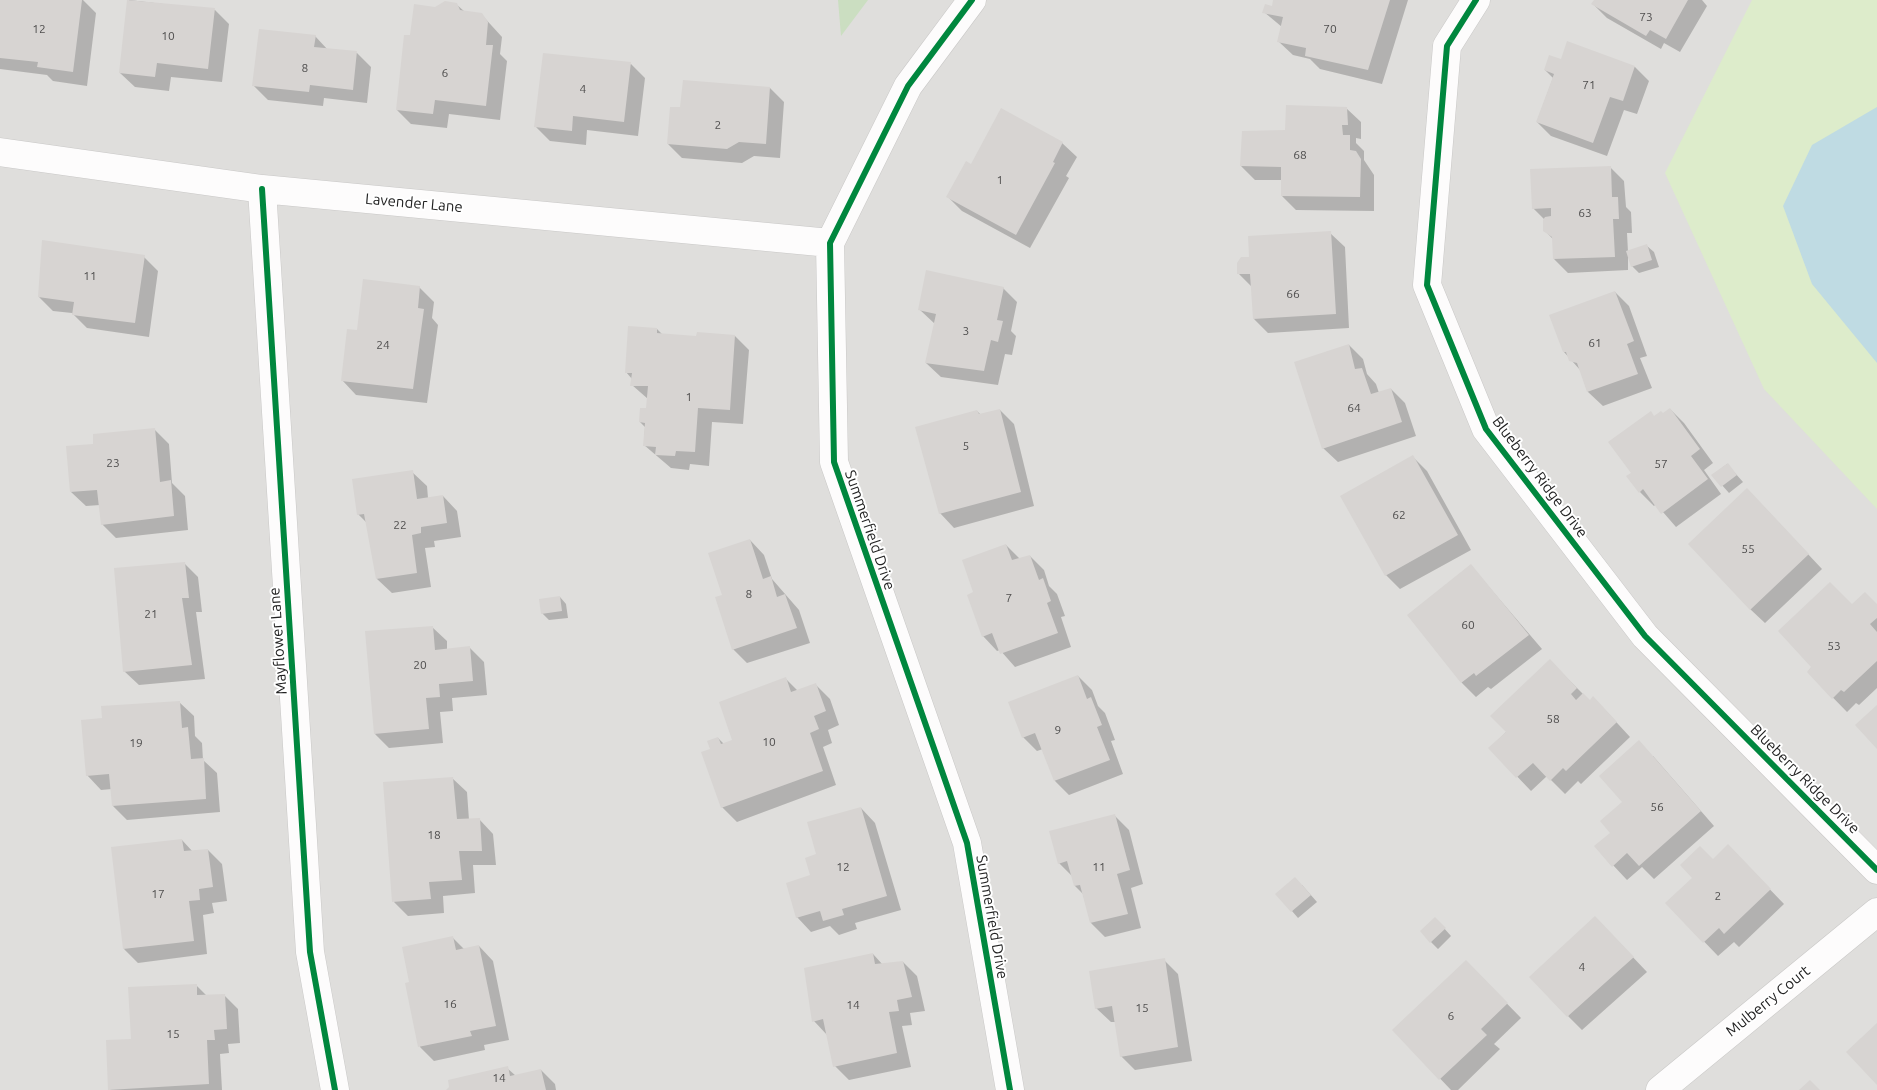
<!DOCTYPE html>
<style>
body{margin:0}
canvas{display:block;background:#f0eeeb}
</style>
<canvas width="1877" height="1090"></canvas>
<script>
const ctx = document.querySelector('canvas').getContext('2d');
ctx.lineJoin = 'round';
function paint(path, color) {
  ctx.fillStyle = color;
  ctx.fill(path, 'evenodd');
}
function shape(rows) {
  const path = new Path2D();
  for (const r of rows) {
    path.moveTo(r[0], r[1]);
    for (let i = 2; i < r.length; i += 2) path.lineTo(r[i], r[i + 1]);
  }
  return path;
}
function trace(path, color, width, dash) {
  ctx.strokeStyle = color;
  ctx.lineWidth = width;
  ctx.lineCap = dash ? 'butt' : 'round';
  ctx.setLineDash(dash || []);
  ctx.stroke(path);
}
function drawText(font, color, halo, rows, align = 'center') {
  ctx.font = font + ' Ubuntu,sans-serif';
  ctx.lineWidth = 4;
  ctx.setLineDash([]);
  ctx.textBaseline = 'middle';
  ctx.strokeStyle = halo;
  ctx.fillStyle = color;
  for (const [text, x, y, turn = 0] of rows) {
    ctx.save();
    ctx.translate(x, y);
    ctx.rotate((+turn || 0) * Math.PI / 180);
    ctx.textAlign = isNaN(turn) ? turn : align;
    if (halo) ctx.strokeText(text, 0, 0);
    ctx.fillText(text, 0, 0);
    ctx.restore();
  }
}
const residential = shape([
 [0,0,1877,0,1877,1090,0,1090]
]);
const grass = shape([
 [1752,0,1877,0,1877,509,1764,389,1665,173]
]);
const forest = shape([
 [838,0,868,0,841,36]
]);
const water = shape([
 [1877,107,1877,363,1812,284,1783,206,1812,145]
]);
const shadow = shape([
 [0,0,83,0,96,13,87,86,53,81,47,75,0,69],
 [129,0,215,10,229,24,222,82,171,77,169,91,135,87,120,73],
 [1274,0,1408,0,1382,84,1320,69,1310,59,1293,55,1278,41,1282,27,1264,12,1273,7],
 [1595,0,1702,0,1707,6,1680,52,1664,43,1661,49,1607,18,1593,4],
 [456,4,465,12,481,14,502,37,500,54,507,61,500,120,449,114,447,128,411,124,397,110,411,36,435,8],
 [315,36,328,50,357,53,371,67,367,103,324,98,323,106,268,100,253,85],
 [1562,61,1635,67,1649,81,1637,114,1624,110,1607,156,1551,136,1537,122,1553,78,1545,70],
 [631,64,645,78,638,136,587,130,586,145,550,141,536,127],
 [770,88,784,102,780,158,754,156,742,163,682,158,668,144,681,108],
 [1346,108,1361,122,1361,139,1356,138,1356,143,1364,151,1364,160,1374,175,1374,211,1296,210,1282,196,1282,180,1255,180,1241,166,1286,131],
 [1002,110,1062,143,1077,157,1066,176,1069,178,1030,248,962,211,948,197,971,166],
 [1610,167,1624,181,1626,207,1631,212,1632,233,1627,233,1628,252,1647,246,1654,252,1659,267,1639,273,1632,266,1628,256,1628,270,1568,273,1554,259,1553,239,1544,230,1545,220,1533,208],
 [1330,233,1345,247,1349,328,1268,333,1254,319,1252,287,1239,274,1251,258],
 [144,257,158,271,149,337,87,328,72,313,53,311,39,297],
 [419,287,434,302,432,318,438,325,427,403,356,395,342,380,358,331],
 [1003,288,1017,302,1011,331,1016,336,1012,355,1005,354,998,385,941,377,926,363,935,324,920,310],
 [1615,292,1629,306,1647,356,1640,358,1652,388,1603,406,1588,392,1581,371,1564,352],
 [657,329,663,335,697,337,735,336,749,350,743,424,712,422,709,466,690,464,689,470,671,468,644,445,645,427,640,422,648,409,648,399,632,385,632,379,626,372],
 [1349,345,1363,359,1367,374,1376,384,1379,393,1391,389,1405,403,1416,436,1338,462,1323,448],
 [1670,409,1684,423,1713,463,1704,470,1721,494,1676,527,1656,504,1654,506,1640,492,1633,473,1654,417,1663,415],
 [1000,410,1014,424,1034,506,954,528,940,513,977,411,981,415],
 [154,429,169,444,172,483,185,496,188,530,116,538,102,524,100,505,86,506,71,492,95,445],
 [1413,457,1427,471,1471,550,1400,589,1386,575],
 [1727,464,1743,482,1729,493,1713,475],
 [412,472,427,486,428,498,443,496,457,511,461,537,434,541,435,547,425,548,431,587,392,593,377,579,367,523,358,514],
 [1761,504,1822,569,1765,623,1750,609],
 [750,540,764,555,772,579,799,610,810,643,747,663,733,649,724,596],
 [1006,545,1020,559,1030,556,1044,570,1049,586,1057,594,1065,616,1061,617,1071,647,1015,667,1000,650,997,651,983,636,975,593],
 [184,563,198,577,202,612,196,612,205,679,139,685,124,671],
 [1471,566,1542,649,1491,689,1488,687,1476,697,1462,683,1409,615],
 [560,597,566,604,568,618,549,620,542,613],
 [1877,605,1877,688,1859,705,1856,703,1847,712,1808,672,1852,606],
 [432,627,447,641,447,650,470,648,484,662,487,695,452,698,453,711,440,712,443,743,389,748,375,734],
 [1564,675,1590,701,1607,712,1630,737,1581,784,1578,781,1565,794,1547,776,1531,791,1490,748],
 [1078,676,1092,690,1098,706,1105,713,1115,740,1111,741,1123,774,1069,795,1055,781,1043,749,1037,751,1023,737],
 [786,679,798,691,816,685,830,699,839,725,828,730,832,743,823,747,836,785,737,822,722,807,712,749,718,738,724,744,734,740],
 [179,702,194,716,195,736,202,743,203,760,217,773,220,812,127,820,113,806,112,789,101,790,87,775,104,720],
 [1653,756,1714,826,1654,879,1642,867,1627,880,1596,847,1612,833,1624,802],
 [452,778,467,792,469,820,479,819,493,834,496,865,473,865,475,893,443,896,444,913,408,916,394,902],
 [861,808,875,823,901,910,855,923,857,929,839,935,830,926,811,932,797,917,812,876],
 [1115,816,1129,830,1143,884,1131,888,1141,928,1105,937,1091,923,1083,894,1075,886,1073,877,1059,863],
 [182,840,193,852,208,850,222,864,227,901,212,903,214,913,203,915,207,954,138,963,124,949,113,848],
 [1728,846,1784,904,1739,947,1734,942,1718,956,1667,903],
 [1302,885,1317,902,1298,918,1292,911],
 [1435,918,1451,936,1438,949,1431,942],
 [1609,932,1647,972,1582,1030,1568,1016],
 [453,938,464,949,479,946,493,961,509,1040,484,1045,485,1050,434,1061,420,1047,406,984,410,983],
 [873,954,883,965,903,962,917,976,925,1011,910,1013,912,1025,902,1026,911,1067,849,1080,835,1066,828,1036,814,1021],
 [1164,960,1178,974,1192,1061,1135,1070,1121,1056,1116,1022,1111,1022,1096,1008],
 [1480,976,1521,1018,1494,1044,1500,1049,1458,1090,1451,1090,1394,1030],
 [196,985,207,996,224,995,238,1009,240,1043,228,1044,229,1053,220,1054,222,1090,110,1090],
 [507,1068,516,1076,541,1070,555,1084,556,1090,447,1090]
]);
const building = shape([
 [0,0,82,0,73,72,37,67,38,62,0,58],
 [127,0,215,8,208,69,157,63,155,77,119,73],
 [1273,0,1390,0,1368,70,1305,56,1306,48,1277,42,1283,17,1262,13,1265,4,1272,6],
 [1594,0,1688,0,1666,39,1650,30,1646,36,1591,4],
 [445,1,457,3,460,10,482,13,488,22,486,45,493,45,486,106,435,100,433,114,396,110,404,35,410,35,414,4,435,7],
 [259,29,316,35,314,47,357,51,353,90,310,85,309,92,252,86],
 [1567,41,1635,66,1623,101,1610,97,1593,143,1536,122,1554,74,1544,70,1549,55,1561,59],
 [543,53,631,62,624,122,573,116,572,131,534,127],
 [683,80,770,87,766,144,739,142,727,149,667,144,670,107,680,107],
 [1286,105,1347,107,1348,125,1342,125,1343,135,1350,135,1350,150,1356,151,1361,159,1360,197,1281,196,1281,167,1240,166,1242,131,1285,130],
 [1001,108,1063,142,1053,162,1055,163,1016,235,946,197,966,161,971,164],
 [1611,166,1612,197,1618,197,1619,219,1613,219,1615,257,1553,259,1552,237,1543,231,1543,220,1545,217,1551,216,1551,208,1532,209,1530,169],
 [1331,231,1336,314,1253,319,1250,274,1237,274,1237,263,1241,257,1249,257,1248,236],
 [42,240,145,255,135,323,72,315,74,302,38,297],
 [1647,244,1652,260,1631,267,1626,251],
 [926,270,1004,287,997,320,1003,321,998,342,991,340,984,371,925,363,936,314,918,310],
 [363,279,420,286,418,308,424,309,413,389,341,381,347,329,357,330],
 [1615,291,1634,341,1627,344,1638,374,1587,392,1577,363,1569,361,1566,352,1563,352,1549,315],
 [628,326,657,328,657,333,696,336,697,332,735,335,730,410,698,408,695,452,676,451,675,456,655,455,656,447,643,446,645,423,639,422,640,408,646,408,648,386,630,386,632,373,625,373],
 [1349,344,1355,369,1362,368,1371,394,1391,388,1402,422,1322,449,1294,362],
 [1670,408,1700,449,1691,456,1708,479,1661,514,1643,489,1639,493,1626,476,1631,473,1608,442,1651,411,1654,416,1661,411,1663,413],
 [1000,409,1021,492,939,514,915,427,977,410,979,414],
 [155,428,160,482,171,480,174,516,101,525,97,490,70,492,66,446,93,444,93,434],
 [1413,455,1458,535,1385,576,1340,496],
 [1728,463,1737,475,1721,487,1711,475],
 [413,470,417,499,443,495,447,523,421,527,421,533,412,535,417,573,376,579,364,514,357,515,352,479],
 [1747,488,1809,554,1750,610,1688,544],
 [750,539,763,579,771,576,777,597,785,594,797,628,732,650,715,597,722,595,708,553],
 [1006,544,1012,560,1030,555,1039,580,1043,578,1051,601,1047,603,1058,633,1000,654,992,633,982,637,967,595,973,592,962,560],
 [185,562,189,598,182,598,192,665,123,672,114,568],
 [1471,564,1529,635,1476,676,1474,673,1461,683,1407,615],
 [1830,582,1852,604,1865,592,1877,604,1877,618,1870,624,1877,632,1877,661,1844,692,1841,690,1832,699,1807,672,1811,667,1778,631],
 [560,596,562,611,541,614,539,599],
 [433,626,435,650,470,646,473,681,439,684,440,697,426,698,429,729,374,734,365,631],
 [1550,659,1577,688,1571,694,1576,700,1583,693,1590,700,1593,696,1617,722,1566,771,1563,768,1550,781,1533,763,1516,778,1488,748,1506,732,1490,716],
 [1078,675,1087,699,1091,697,1102,725,1097,727,1110,760,1054,781,1035,733,1022,738,1008,702],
 [786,677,791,692,816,683,826,711,814,716,819,729,810,733,823,771,721,808,701,752,710,749,707,741,718,737,721,744,732,740,719,702],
 [180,701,182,728,188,727,191,759,204,758,206,799,112,806,109,774,86,776,81,720,102,718,101,706],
 [1877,705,1877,749,1855,725],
 [1639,740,1701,811,1639,866,1627,853,1612,867,1594,846,1610,833,1600,821,1622,802,1599,776],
 [453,777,457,819,480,818,482,851,459,851,462,880,429,882,431,899,392,902,383,782],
 [861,807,887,896,842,909,844,915,823,921,820,911,796,918,786,883,810,875,805,858,816,854,807,822],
 [1115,814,1130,870,1117,874,1128,914,1090,923,1080,885,1074,886,1067,861,1058,864,1049,831],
 [182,839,184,851,208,849,213,887,199,889,200,900,189,901,194,941,123,949,111,847],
 [1728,844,1771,889,1724,934,1719,928,1703,943,1665,903,1692,878,1680,865,1700,846,1713,859],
 [1295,877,1311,895,1291,912,1275,894],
 [1595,916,1634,957,1567,1017,1529,977],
 [1435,917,1446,928,1430,943,1420,931],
 [453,936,456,950,479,945,496,1026,470,1031,472,1036,418,1047,405,983,409,982,402,947],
 [873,953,875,964,903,961,912,997,897,1000,899,1011,889,1012,897,1053,833,1067,823,1019,812,1022,804,968],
 [1165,958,1178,1047,1120,1057,1112,1006,1095,1009,1089,971],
 [1466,960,1508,1003,1481,1029,1487,1035,1439,1080,1392,1030],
 [197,984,197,995,225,994,227,1029,214,1030,215,1040,207,1040,209,1084,108,1090,106,1040,131,1039,128,987],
 [1877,1023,1877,1085,1846,1052],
 [508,1066,510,1076,541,1069,546,1090,446,1090,449,1087,448,1080],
 [1810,1080,1820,1090,1799,1090]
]);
const street = shape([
 [972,0,908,86,830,243,834,462,967,843,1010,1090],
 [1476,0,1447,46,1427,285,1486,429,1645,636,1877,870],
 [0,152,262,189,830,243],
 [262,189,310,952,335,1090],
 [1660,1090,1877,912]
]);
const cycleway = shape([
 [972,0,908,86,830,243,834,462,967,843,1010,1090],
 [1476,0,1447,46,1427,285,1486,429,1645,636,1877,870],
 [262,189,310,952,335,1090]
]);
const numberNames = [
 ["73",1646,17],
 ["12",39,29],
 ["70",1330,29],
 ["10",168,36],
 ["8",305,68],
 ["6",445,73],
 ["71",1589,85],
 ["4",583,89],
 ["2",718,125],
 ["68",1300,155],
 ["1",1000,180],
 ["63",1585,213],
 ["11",90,276],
 ["66",1293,294],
 ["3",966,331],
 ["61",1595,343],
 ["24",383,345],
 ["1",689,397],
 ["64",1354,408],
 ["5",966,446],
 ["23",113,463],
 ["57",1661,464],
 ["62",1399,515],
 ["22",400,525],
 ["55",1748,549],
 ["8",749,594],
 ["7",1009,598],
 ["21",151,614],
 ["60",1468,625],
 ["53",1834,646],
 ["20",420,665],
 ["58",1553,719],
 ["9",1058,730],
 ["10",769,742],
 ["19",136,743],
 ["56",1657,807],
 ["18",434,835],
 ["12",843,867],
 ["11",1099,867],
 ["17",158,894],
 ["2",1718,896],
 ["4",1582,967],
 ["16",450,1004],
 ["14",853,1005],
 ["15",1142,1008],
 ["6",1451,1016],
 ["15",173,1034],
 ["14",499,1078]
];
const streetNames = [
 ["Lavender Lane",414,203,5],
 ["Blueberry Ridge Drive",1540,477,53],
 ["Summerfield Drive",870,530,71],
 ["Mayflower Lane",278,641,-94],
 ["Blueberry Ridge Drive",1805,779,45],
 ["Summerfield Drive",992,917,80],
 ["Mulberry Court",1768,1001,-39]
];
paint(residential, '#dfdedc');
paint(grass, '#ddeccb');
paint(forest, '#cbdec1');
paint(water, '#bfdbe3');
paint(shadow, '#0003');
paint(building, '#d7d4d2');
trace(street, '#c9c8c7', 29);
trace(street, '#fdfcfc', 28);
trace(cycleway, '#00873e', 6);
drawText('12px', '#4f4e4e', null, numberNames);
drawText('15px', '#222', '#fff', streetNames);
</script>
